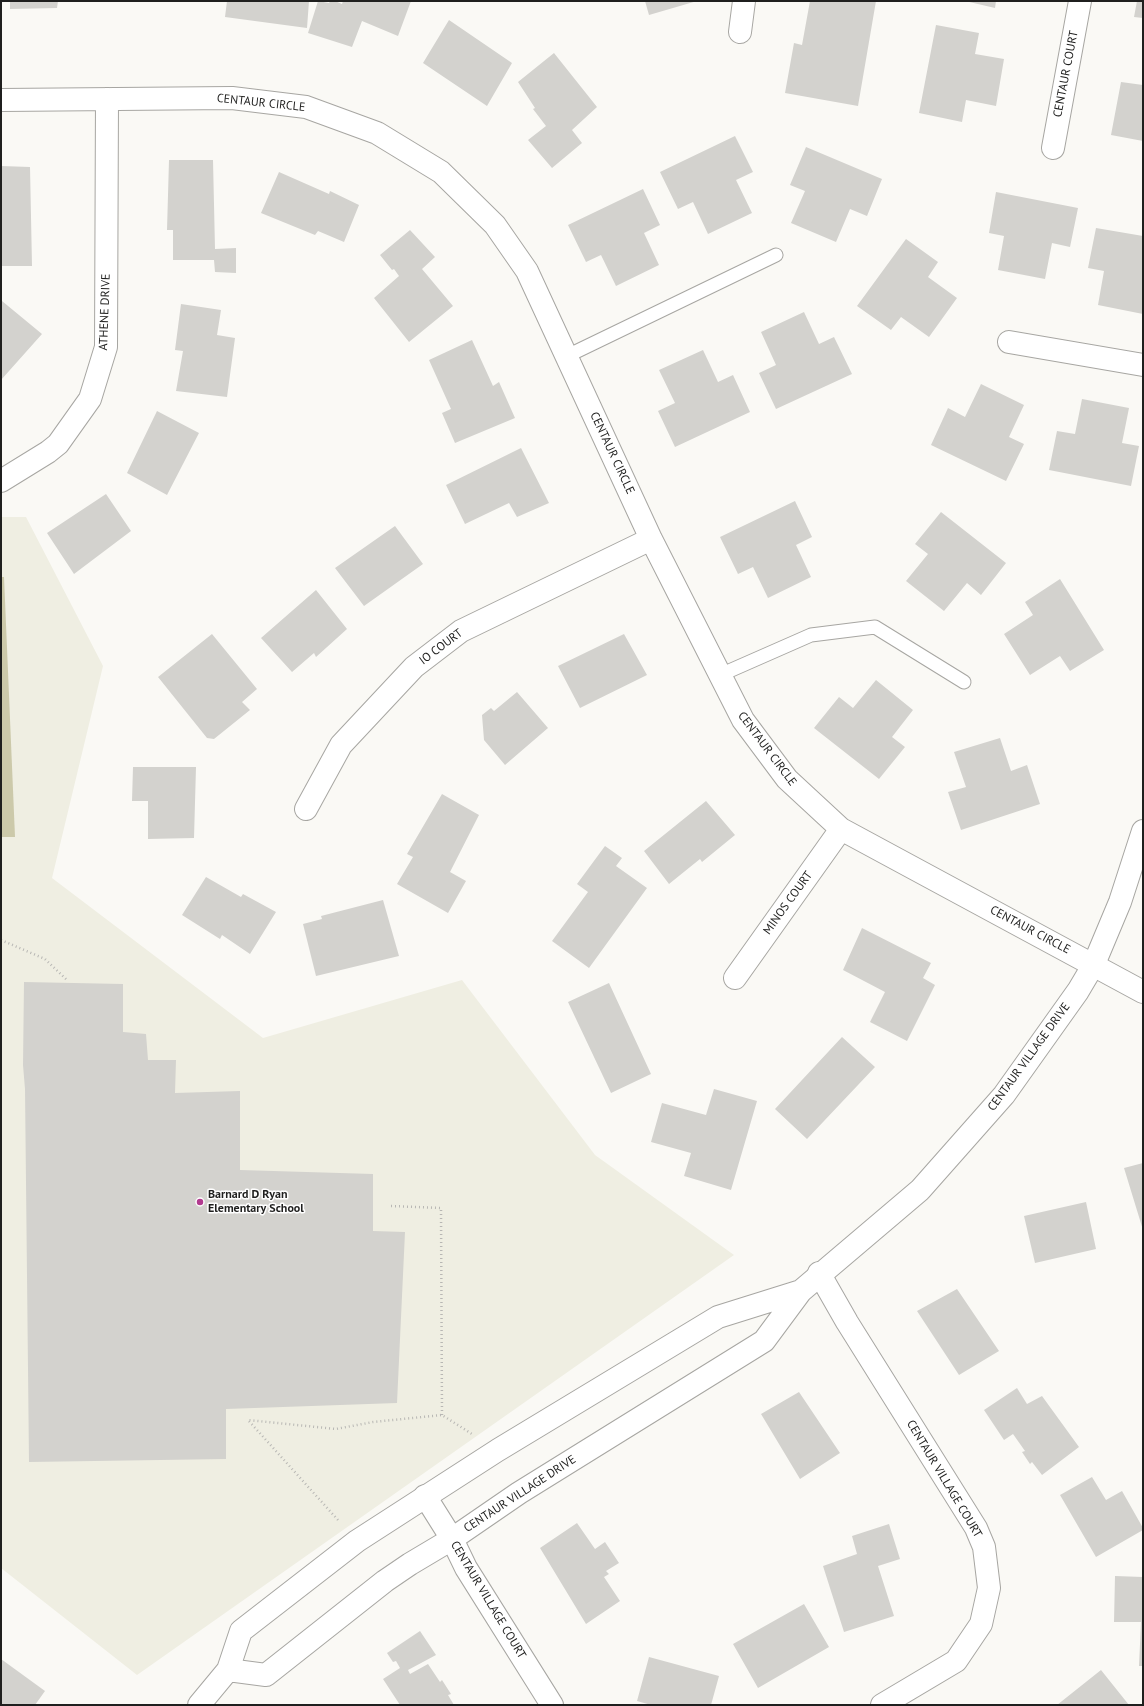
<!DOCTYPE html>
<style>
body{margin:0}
#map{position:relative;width:1144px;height:1706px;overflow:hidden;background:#faf9f5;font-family:"PT Sans",sans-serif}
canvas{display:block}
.frame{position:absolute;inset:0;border:2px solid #1f1f1e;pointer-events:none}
</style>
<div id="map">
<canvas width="1144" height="1706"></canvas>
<div class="frame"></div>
</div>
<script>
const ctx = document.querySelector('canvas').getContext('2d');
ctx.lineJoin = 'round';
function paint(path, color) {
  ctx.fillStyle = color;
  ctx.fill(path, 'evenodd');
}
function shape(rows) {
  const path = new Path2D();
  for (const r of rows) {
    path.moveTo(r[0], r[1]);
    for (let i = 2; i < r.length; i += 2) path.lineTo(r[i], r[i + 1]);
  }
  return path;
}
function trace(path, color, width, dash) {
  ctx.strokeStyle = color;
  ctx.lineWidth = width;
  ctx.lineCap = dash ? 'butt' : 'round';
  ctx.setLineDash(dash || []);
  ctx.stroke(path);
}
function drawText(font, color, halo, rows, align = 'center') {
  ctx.font = font + ' "PT Sans",sans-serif';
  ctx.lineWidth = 3;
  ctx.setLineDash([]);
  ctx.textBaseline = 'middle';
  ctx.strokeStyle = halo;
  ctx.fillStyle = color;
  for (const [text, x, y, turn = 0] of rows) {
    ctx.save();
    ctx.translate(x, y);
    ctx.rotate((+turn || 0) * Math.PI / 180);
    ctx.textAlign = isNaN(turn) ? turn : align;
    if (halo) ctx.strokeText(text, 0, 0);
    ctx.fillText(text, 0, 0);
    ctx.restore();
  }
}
const built = shape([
 [1,517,26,517,103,666,52,878,263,1038,462,980,595,1155,734,1255,137,1675,1,1568]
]);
const green = shape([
 [1,577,4,577,15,837,1,837]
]);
const building = shape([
 [10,1,58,1,57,8,10,9],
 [227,1,309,1,307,28,225,17],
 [318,1,329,3,330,1,335,1,342,4,343,1,411,1,398,36,362,21,352,47,308,33],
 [645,1,697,1,649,15],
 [810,1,876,1,858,106,785,93,794,43,802,45],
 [965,1,996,1,995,8],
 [1137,1,1143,1,1143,18,1134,17],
 [449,20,512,63,487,106,423,63],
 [936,25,979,33,975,54,1004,59,996,106,966,100,962,122,919,113],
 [554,53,597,107,572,130,582,143,552,168,528,140,546,126,533,109,535,108,518,82],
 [1121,82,1143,85,1143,141,1111,135],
 [735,136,753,172,736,180,752,213,708,234,693,202,678,209,660,172],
 [806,147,882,179,867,216,850,209,836,242,791,223,805,191,790,185],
 [169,160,213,160,215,249,236,248,236,273,215,272,214,260,173,260,173,230,167,230],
 [1,166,30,167,32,266,1,266],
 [279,172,329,194,330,191,359,205,344,242,318,231,315,235,261,213],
 [643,189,660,225,644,233,659,265,616,286,601,255,586,262,568,225],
 [996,192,1078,208,1070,247,1052,243,1045,279,998,270,1004,236,989,233],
 [1096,228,1143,236,1143,314,1098,305,1104,271,1088,268],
 [410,230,435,257,422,269,453,306,409,342,374,298,399,276,394,269,392,270,380,255],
 [906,239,938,262,928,277,957,298,929,337,901,317,891,330,857,306],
 [2,301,42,334,1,380,1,302],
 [181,304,221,310,217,335,235,338,227,397,176,391,183,351,175,350],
 [804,312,819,344,834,337,852,374,776,409,759,373,776,365,761,332],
 [472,340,493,386,499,382,515,418,455,443,442,413,451,409,429,360],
 [703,350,718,382,733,375,750,412,675,447,658,411,675,403,659,370],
 [981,384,1024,405,1009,437,1024,444,1006,481,931,445,948,408,965,417],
 [1082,399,1129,408,1122,443,1139,446,1131,486,1049,470,1057,431,1075,434],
 [157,411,199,433,167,495,127,473],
 [521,448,549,503,517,517,509,503,465,524,446,485],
 [106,494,131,531,74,574,47,533],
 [795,501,812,537,796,545,811,577,768,598,753,567,738,574,720,537],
 [941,512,1006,563,981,595,967,583,944,611,906,581,928,554,915,544],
 [395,526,423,564,364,606,335,568],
 [1060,579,1104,650,1070,671,1060,656,1030,675,1004,634,1033,615,1025,602],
 [316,590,347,629,316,657,314,653,292,672,261,638],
 [212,634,257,689,242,702,250,710,214,739,207,738,158,677],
 [624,634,647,675,580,708,558,666],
 [876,680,913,710,892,737,905,747,879,779,814,728,839,697,853,708],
 [517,692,548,728,505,765,484,740,482,715,491,708,494,711],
 [1000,738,1011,771,1027,765,1040,804,961,830,948,792,966,787,954,752],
 [133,767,196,767,194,838,148,839,148,801,132,801],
 [442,794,479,815,450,872,466,881,448,913,397,884,413,857,407,854],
 [706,801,735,835,702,862,700,859,669,884,644,851],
 [605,846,622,858,616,866,647,888,589,968,552,941,588,892,577,884],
 [206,877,241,897,243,894,276,912,250,954,222,935,220,939,182,915],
 [383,900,399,956,316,976,303,924,322,919,321,916],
 [862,928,931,963,923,978,935,985,907,1041,870,1022,885,992,843,970],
 [24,982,123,984,123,1032,146,1034,148,1060,176,1060,175,1093,240,1091,240,1170,373,1174,373,1231,405,1232,397,1403,226,1409,226,1459,29,1462,25,1089,23,1065],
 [609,983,651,1074,611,1093,568,1002],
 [842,1037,875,1067,807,1139,775,1109],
 [714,1089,757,1101,731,1190,684,1176,691,1153,651,1142,662,1103,706,1115],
 [1143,1163,1143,1230,1124,1168],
 [1086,1202,1096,1249,1035,1263,1024,1216],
 [957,1289,999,1351,959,1375,917,1311],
 [1017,1388,1027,1404,1042,1396,1079,1447,1042,1475,1032,1462,1030,1464,1022,1452,1025,1451,1013,1434,1004,1440,984,1410],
 [799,1392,840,1453,800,1479,761,1414],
 [1092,1477,1106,1500,1122,1491,1143,1528,1143,1530,1096,1557,1060,1495],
 [577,1523,595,1549,605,1542,619,1563,606,1571,609,1574,604,1577,620,1601,586,1624,540,1548],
 [889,1524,900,1559,878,1566,894,1616,844,1632,823,1566,857,1554,852,1536],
 [1115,1576,1143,1577,1143,1666,1139,1666,1141,1622,1114,1622],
 [804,1604,829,1647,758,1688,733,1644],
 [420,1631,436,1655,408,1670,410,1674,428,1664,440,1682,442,1680,451,1694,448,1695,454,1705,400,1705,383,1679,400,1668,396,1661,393,1662,387,1653],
 [649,1657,719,1676,711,1705,651,1705,637,1701],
 [1,1659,45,1691,35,1705,1,1705],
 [1101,1670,1129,1705,1057,1705]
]);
const path = shape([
 [1,940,45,959,67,980],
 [391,1206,441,1208,442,1415],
 [338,1520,248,1420,336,1429,373,1422,442,1415,472,1434]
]);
const lane = shape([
 [567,356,776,255],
 [720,675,811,635,875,627,964,682]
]);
const street = shape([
 [740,32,744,1],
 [1,100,232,98,306,107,377,133,441,172,495,225,527,271,651,539,743,720,787,779,841,829,1143,992],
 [1053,148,1080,1],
 [1009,342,1143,365],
 [1,481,48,452,58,444,90,399,106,347,107,99],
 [306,809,341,745,414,667,461,631,651,539],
 [735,978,841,829],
 [819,1273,847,1322,976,1528,984,1547,989,1588,981,1624,956,1661,882,1705],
 [425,1496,452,1539,466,1568,552,1705]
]);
const secondary = shape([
 [228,1670,266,1675,385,1581,410,1564,452,1539,519,1493,764,1341,801,1291,920,1190,1004,1095,1078,991,1094,964,1120,902,1143,831],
 [199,1705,228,1670,241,1631,357,1541,498,1450,718,1317,801,1291]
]);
const markers = [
 [200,1202,4,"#b23a8f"]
];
const streetNames = [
 ["CENTAUR COURT",1066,74,-79],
 ["CENTAUR CIRCLE",261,103,6],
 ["ATHENE DRIVE",105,312,-88],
 ["CENTAUR CIRCLE",612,453,65],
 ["IO COURT",441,647,-37],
 ["CENTAUR CIRCLE",767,749,53],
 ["MINOS COURT",788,903,-54],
 ["CENTAUR CIRCLE",1030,930,28],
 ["CENTAUR VILLAGE DRIVE",1029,1057,-54],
 ["CENTAUR VILLAGE COURT",944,1479,59],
 ["CENTAUR VILLAGE DRIVE",520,1494,-33],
 ["CENTAUR VILLAGE COURT",488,1600,59]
];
const poiNames = [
 ["Barnard D Ryan",208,1195],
 ["Elementary School",208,1209]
];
paint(built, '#efeee2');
paint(green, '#ccc9aa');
paint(building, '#d3d2ce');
trace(lane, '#a7a6a2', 15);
trace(street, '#a7a6a2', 24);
trace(secondary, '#a7a6a2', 24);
trace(path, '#b8b7b4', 2.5, [1, 3]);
trace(lane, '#fff', 13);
trace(street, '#fff', 22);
trace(secondary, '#fff', 22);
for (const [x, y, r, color] of markers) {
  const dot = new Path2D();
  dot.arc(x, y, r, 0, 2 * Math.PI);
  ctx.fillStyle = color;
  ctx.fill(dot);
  trace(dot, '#fff', 1.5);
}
drawText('12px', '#1f1f1e', '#fff', streetNames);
drawText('bold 12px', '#1f1f1e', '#fff', poiNames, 'left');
</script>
